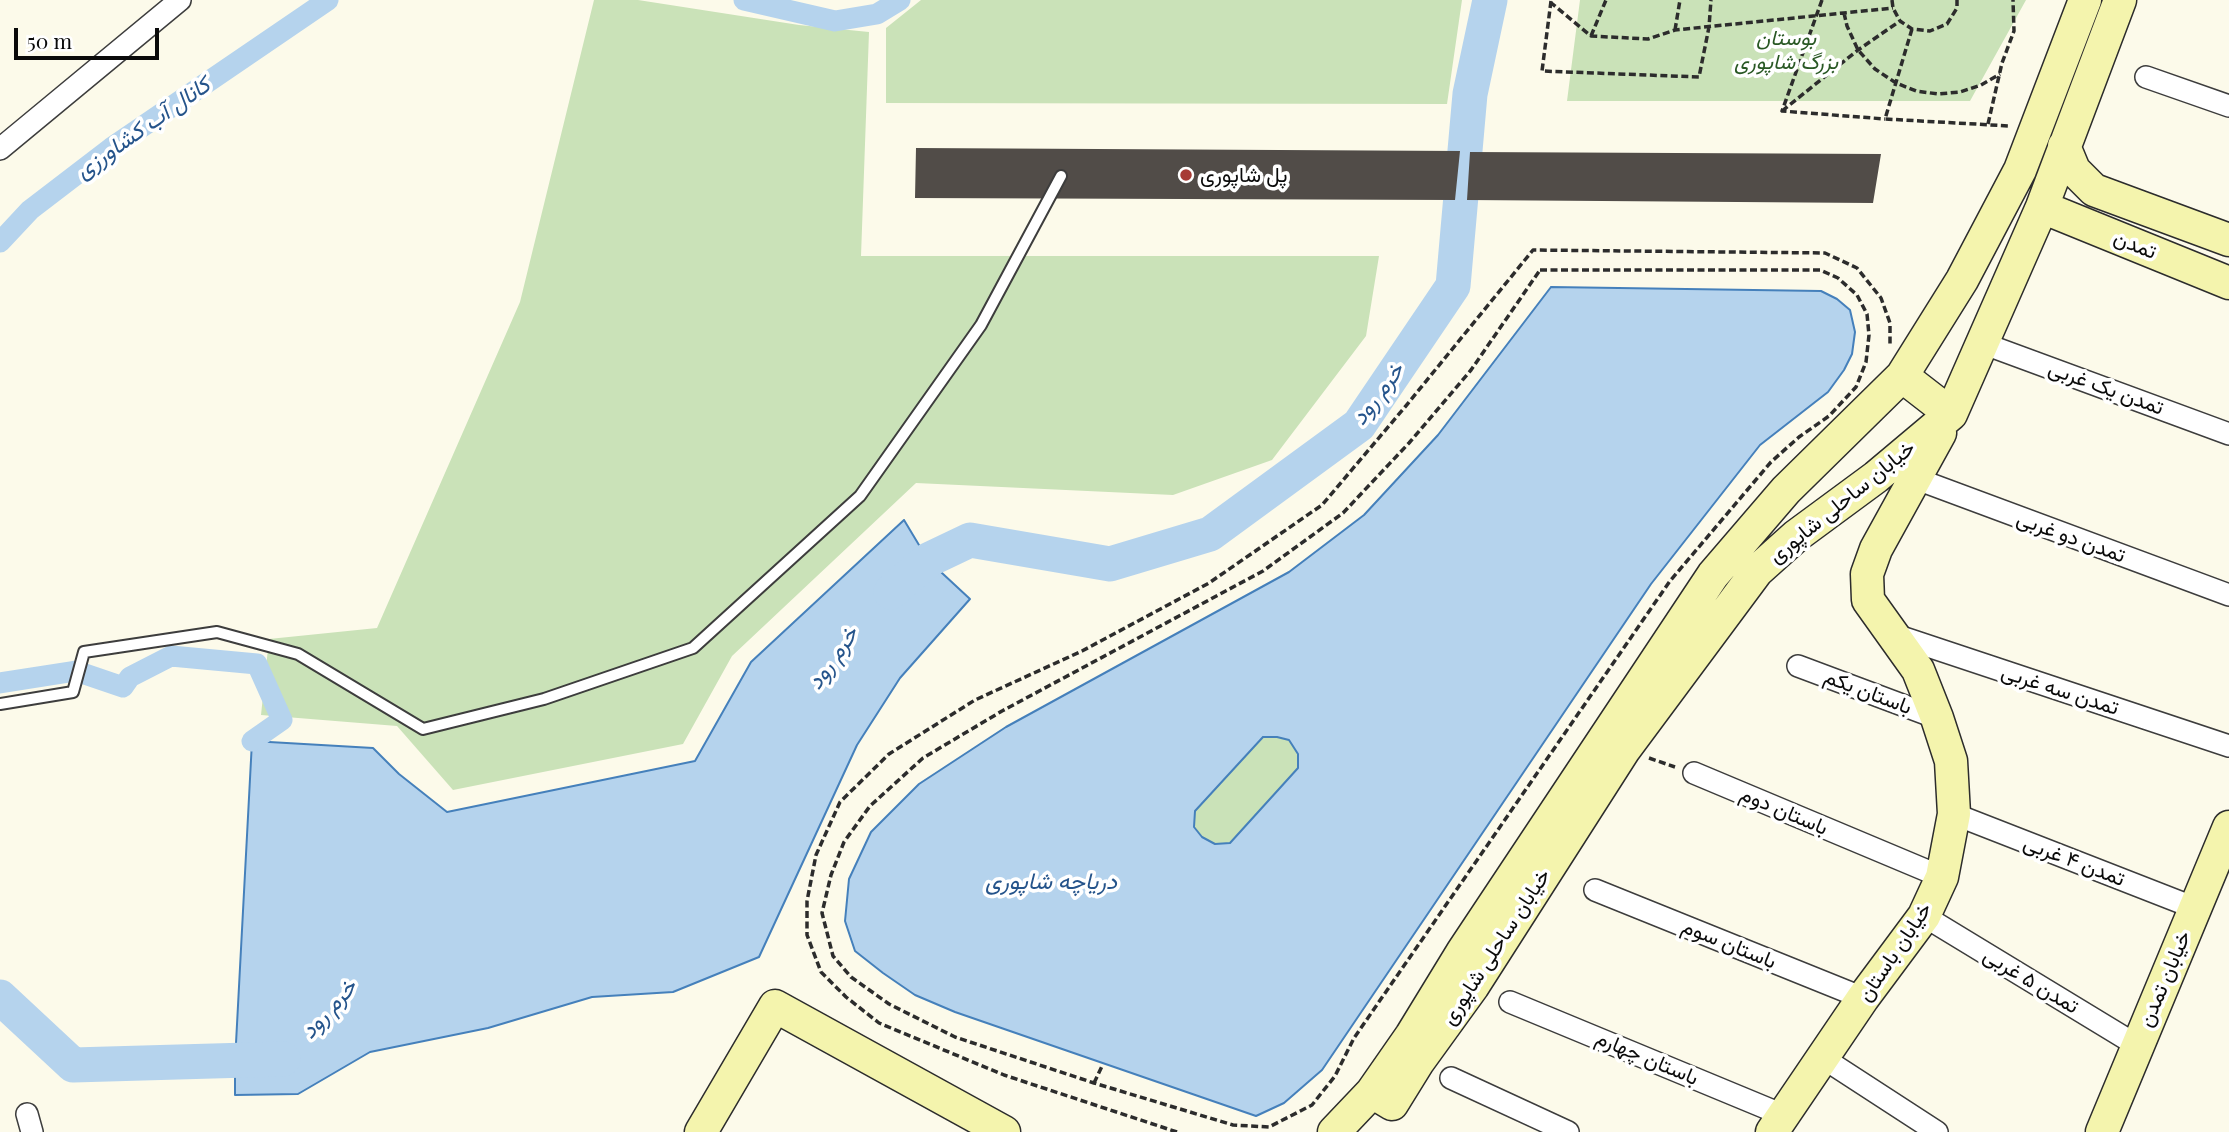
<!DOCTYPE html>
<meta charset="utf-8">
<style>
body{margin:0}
#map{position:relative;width:2229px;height:1132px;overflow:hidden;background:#fcfaea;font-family:"Playfair Display",serif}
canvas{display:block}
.scale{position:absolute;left:14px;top:28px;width:145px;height:32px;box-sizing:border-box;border:4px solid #0a0a0a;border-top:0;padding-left:9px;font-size:21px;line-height:24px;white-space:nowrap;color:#0a0a0a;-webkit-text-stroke:5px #fff;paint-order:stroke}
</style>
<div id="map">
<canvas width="2229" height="1132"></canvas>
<div class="scale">50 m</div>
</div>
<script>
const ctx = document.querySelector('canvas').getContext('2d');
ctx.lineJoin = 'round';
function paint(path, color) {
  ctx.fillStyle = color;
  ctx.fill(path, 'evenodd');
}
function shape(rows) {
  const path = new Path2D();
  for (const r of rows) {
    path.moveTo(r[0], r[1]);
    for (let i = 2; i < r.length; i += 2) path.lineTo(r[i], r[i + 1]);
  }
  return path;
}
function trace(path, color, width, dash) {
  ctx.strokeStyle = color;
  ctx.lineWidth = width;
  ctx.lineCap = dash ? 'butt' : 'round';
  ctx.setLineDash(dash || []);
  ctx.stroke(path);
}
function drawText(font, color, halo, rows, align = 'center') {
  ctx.font = font + ' "Playfair Display",Vazirmatn,serif';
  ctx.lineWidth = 7;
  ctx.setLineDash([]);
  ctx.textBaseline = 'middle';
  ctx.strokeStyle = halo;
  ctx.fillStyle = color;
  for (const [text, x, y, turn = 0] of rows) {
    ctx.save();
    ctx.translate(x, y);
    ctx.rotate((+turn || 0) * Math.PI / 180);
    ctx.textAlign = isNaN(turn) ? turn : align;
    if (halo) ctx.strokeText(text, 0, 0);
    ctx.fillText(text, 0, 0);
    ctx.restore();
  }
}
const green = shape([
 [594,0,638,0,799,25,869,32,861,256,1379,256,1366,336,1272,460,1173,495,916,483,732,656,683,744,453,790,397,726,261,715,269,639,377,628,520,302],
 [921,0,1462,0,1447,104,886,103,886,28],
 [1580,0,2026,0,1970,101,1567,101],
 [1263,736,1277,737,1289,740,1298,754,1298,768,1230,843,1215,844,1202,837,1194,827,1195,811]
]);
const water = shape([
 [1551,287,1821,291,1837,299,1850,310,1855,332,1852,354,1844,370,1828,392,1760,445,1651,584,1322,1070,1284,1103,1256,1116,955,1012,915,995,883,973,855,951,845,921,849,879,871,832,919,784,1006,727,1289,572,1364,515,1438,435,1551,287],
 [1263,737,1277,737,1289,740,1298,754,1298,768,1230,843,1215,844,1202,837,1194,827,1195,811,1263,737],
 [904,520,928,560,970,599,900,678,857,745,759,957,673,992,592,997,488,1028,370,1052,298,1094,235,1095,235,1062,252,741,373,748,399,774,447,812,695,761,751,662,904,520]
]);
const canal = shape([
 [744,0,835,21,877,14,900,0],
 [0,242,30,210,111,148,328,0],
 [0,683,76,671,123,687,130,677,171,656,257,664,282,720,252,741]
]);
const river = shape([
 [891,592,928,560,970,540,1110,564,1210,534,1359,425,1453,286,1470,94,1490,0],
 [0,997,73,1065,283,1059]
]);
const building = shape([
 [916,148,1460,151,1455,200,915,198],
 [1470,152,1881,154,1873,203,1467,200]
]);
const path = shape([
 [1822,0,1782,111,1885,119],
 [1892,0,1893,8,1900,21,1912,29,1930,31,1947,24,1957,8,1957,0],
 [1551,1,1542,71,1699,77,1709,27,1711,0],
 [1550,2,1591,36,1648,39,1675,30,1893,8],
 [1844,13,1847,26,1858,50,1875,69,1896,83,1916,91,1938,94,1960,92,1981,85,2000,74],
 [1912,29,1885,119,2010,126],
 [1675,30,1680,0],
 [1591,36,1606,0],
 [1782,111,1858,50,1900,21],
 [1988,124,2002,63,2014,31,2013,0],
 [1540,270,1820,270,1838,278,1857,295,1867,314,1869,335,1866,362,1856,387,1829,416,1799,437,1771,462,1670,581,1354,1038,1335,1076,1312,1105,1269,1127,1233,1125,1094,1083,955,1037,889,1004,851,977,833,956,822,913,831,875,844,842,870,806,923,758,1002,711,1263,571,1343,513,1409,443,1471,370,1540,270],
 [1649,758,1675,767],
 [1094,1083,1103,1064],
 [1177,1132,1004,1075,879,1023,846,997,821,972,807,935,807,901,816,855,840,802,889,754,975,700,1082,651,1209,583,1322,505,1405,407,1533,250,1825,253,1857,268,1881,298,1890,323,1890,347]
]);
const lane = shape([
 [0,704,73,692,84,652,217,632,298,654,423,729,544,699,693,648,860,496,981,325,1061,176]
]);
const street = shape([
 [2146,77,2229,106],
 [0,149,180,0],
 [1982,343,2229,434],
 [1914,478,2229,595],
 [1892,634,2229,746],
 [1798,666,1937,718],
 [1694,773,1942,877],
 [1954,814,2195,908],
 [1595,890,1863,998],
 [1924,916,2138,1046],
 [1510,1002,1783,1115],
 [1823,1058,1937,1132],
 [1451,1078,1568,1132],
 [27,1114,32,1132]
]);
const secondary = shape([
 [2064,146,2074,170,2094,190,2229,240],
 [2042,207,2229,283],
 [1902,376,1951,414],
 [1372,1092,1392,1104,1418,1062,1473,986,1624,750,1757,571,1796,536,1876,477,1951,414,2042,207,2120,0],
 [701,1132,775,1006,1004,1132],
 [1334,1132,1372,1092,1411,1036,1463,951,1713,575,1786,490,1902,376,1962,280,2020,170,2085,0],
 [1772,1132,1863,998,1924,916,1942,877,1954,814,1951,761,1937,718,1918,670,1868,600,1867,574,1876,549,1940,433],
 [2102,1132,2229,827]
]);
const markers = [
 [1186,175,7,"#a73b35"]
];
const parkNames = [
 ["بوستان",1786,38],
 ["بزرگ شاپوری",1786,62]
];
const poiNames = [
 ["پل شاپوری",1200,175]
];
const streetNames = [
 ["تمدن",2135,245,22],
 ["تمدن یک غربی",2106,388,20],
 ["خیابان ساحلی شاپوری",1842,502,-39],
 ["تمدن دو غربی",2071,537,20],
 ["تمدن سه غربی",2060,690,18],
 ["باستان یکم",1868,692,21],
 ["باستان دوم",1784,811,23],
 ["تمدن ۴ غربی",2074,861,21],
 ["باستان سوم",1729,944,22],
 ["خیابان ساحلی شاپوری",1496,947,-57],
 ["خیابان باستان",1895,952,-56],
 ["خیابان تمدن",2165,979,-67],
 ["تمدن ۵ غربی",2031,981,31],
 ["باستان چهارم",1647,1058,23]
];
const waterNames = [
 ["کانال آب کشاورزی",143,128,-35],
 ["خرم رود",1378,394,-53],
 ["خرم رود",833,658,-55],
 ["دریاچه شاپوری",1051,882],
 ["خرم رود",329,1009,-48]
];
paint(green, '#cae2b8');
paint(water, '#b5d3ed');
trace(water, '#4580bb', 2);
trace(canal, '#b5d3ed', 21);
trace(river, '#b5d3ed', 35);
paint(building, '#514c48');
trace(lane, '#3d3d3d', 14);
trace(street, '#3d3d3d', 24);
trace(secondary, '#2c2c2c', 35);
trace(path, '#2c2c2c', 3.5, [7, 3.5]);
trace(lane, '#fff', 10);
trace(street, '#fff', 21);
trace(secondary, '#f4f4ad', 32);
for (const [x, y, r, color] of markers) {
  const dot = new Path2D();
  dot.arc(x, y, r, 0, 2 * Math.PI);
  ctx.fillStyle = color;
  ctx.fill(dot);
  trace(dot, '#fff', 2.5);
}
drawText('italic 21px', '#295824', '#fff', parkNames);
drawText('21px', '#0a0a0a', '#fff', poiNames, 'left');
drawText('21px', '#0a0a0a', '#fff', streetNames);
drawText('italic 23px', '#25548b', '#fff', waterNames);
</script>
